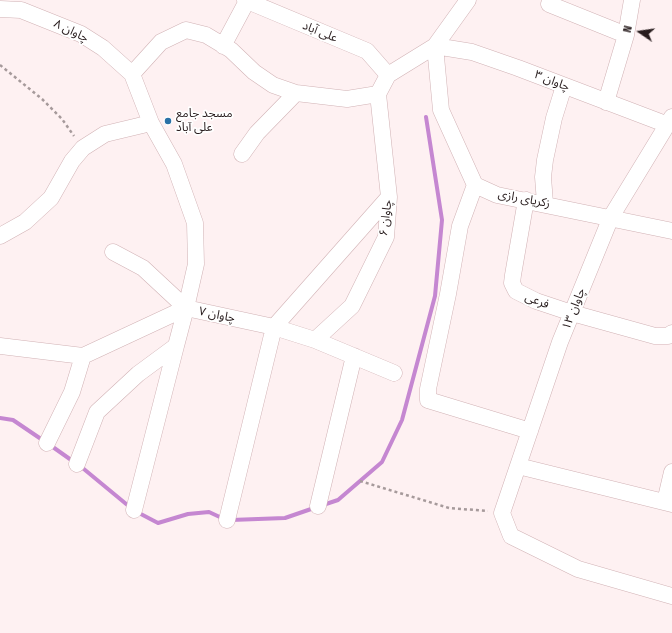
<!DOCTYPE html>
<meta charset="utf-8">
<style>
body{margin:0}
#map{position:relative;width:672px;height:633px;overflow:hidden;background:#fef1f2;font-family:"Fira Sans Condensed",sans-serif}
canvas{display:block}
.north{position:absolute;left:620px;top:12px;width:40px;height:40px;-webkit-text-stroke:3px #fff;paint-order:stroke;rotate:283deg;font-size:11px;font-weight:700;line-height:16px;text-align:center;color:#271c1d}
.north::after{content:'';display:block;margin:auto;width:14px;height:18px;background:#271c1d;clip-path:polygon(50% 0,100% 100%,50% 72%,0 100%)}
</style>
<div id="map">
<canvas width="672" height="633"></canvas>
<div class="north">N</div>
</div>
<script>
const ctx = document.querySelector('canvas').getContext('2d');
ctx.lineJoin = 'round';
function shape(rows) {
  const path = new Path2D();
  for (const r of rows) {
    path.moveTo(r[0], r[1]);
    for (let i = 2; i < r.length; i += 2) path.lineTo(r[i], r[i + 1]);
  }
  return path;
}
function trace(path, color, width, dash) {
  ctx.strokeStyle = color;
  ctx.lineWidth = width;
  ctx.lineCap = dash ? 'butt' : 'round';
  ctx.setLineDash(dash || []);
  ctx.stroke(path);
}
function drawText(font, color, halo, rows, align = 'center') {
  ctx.font = font + ' "Fira Sans Condensed","Noto Sans Arabic",sans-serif';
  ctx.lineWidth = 3.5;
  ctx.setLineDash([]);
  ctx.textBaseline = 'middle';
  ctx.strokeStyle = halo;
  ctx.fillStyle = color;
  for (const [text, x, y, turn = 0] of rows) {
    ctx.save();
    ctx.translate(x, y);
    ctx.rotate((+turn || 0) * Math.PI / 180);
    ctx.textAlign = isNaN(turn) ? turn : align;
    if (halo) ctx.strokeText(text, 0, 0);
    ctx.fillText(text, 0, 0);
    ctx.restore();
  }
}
const stream = shape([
 [0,418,13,420,44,441],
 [50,445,74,462],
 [79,465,131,508],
 [323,505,338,500,382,462,402,420,435,296,442,220,426,117],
 [137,512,158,523,188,514,209,512,224,519],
 [231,520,285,518,314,508]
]);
const path = shape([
 [0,65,42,99,62,119,74,136],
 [360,481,449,508,488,511]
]);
const street = shape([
 [245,0,367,51,388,75],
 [551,0,549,4,626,35,632,0],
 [0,9,21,10,81,34,103,48,132,74,151,123,174,164,195,223,196,264,186,308,274,327,389,197],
 [223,46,247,1],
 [435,46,441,110,475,185,497,195,672,231],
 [435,46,472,52,518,68,668,125],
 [132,74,161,42,186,30,206,35,231,50,254,72,273,85,296,93,347,99,378,94],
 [606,102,626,35],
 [672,117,611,217,560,342,502,513,511,536,578,569,672,596],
 [242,154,257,133,296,93],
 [475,185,460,226,448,294,428,389,428,400,530,431],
 [526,200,513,275,512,283,516,291,536,301,572,313,655,336,668,336,672,333],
 [545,203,543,177,545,160,554,118,564,86],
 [0,236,25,222,51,198,72,161,83,148,105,134,151,123],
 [113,252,143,268,186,308],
 [315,340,352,306,386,237,389,197,378,94,388,75,435,46,468,0],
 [0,346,83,356],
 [47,443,72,392,83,356,186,308],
 [77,464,97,412,138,374,176,346,186,308],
 [518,466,672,504],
 [665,502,672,472],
 [318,506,354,356],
 [134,510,176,346],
 [227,520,274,327,315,340,394,373]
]);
const markers = [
 [168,121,4,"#2a71a6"]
];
const streetNames = [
 ["چاوان ۸",71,31,26],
 ["علی آباد",320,32,22],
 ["چاوان ۳",552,81,21],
 ["زکریای رازی",524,199,11],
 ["چاوان ۶",386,218,-83],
 ["فرعی",537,301,21],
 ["چاوان ۱۳",574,309,-68],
 ["چاوان ۷",217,315,12]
];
const poiNames = [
 ["مسجد جامع",176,114],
 ["علی آباد",176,128]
];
trace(stream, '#c587d1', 4);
trace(street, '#d1b2b5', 17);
trace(path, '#a69a9b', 2.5, [3, 3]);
trace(street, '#fff', 16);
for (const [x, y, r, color] of markers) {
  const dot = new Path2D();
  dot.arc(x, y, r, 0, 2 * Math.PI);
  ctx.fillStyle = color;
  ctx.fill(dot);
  trace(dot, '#fff', 1.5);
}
drawText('12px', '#271c1d', '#fff', streetNames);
drawText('12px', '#271c1d', '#fff', poiNames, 'left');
</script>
